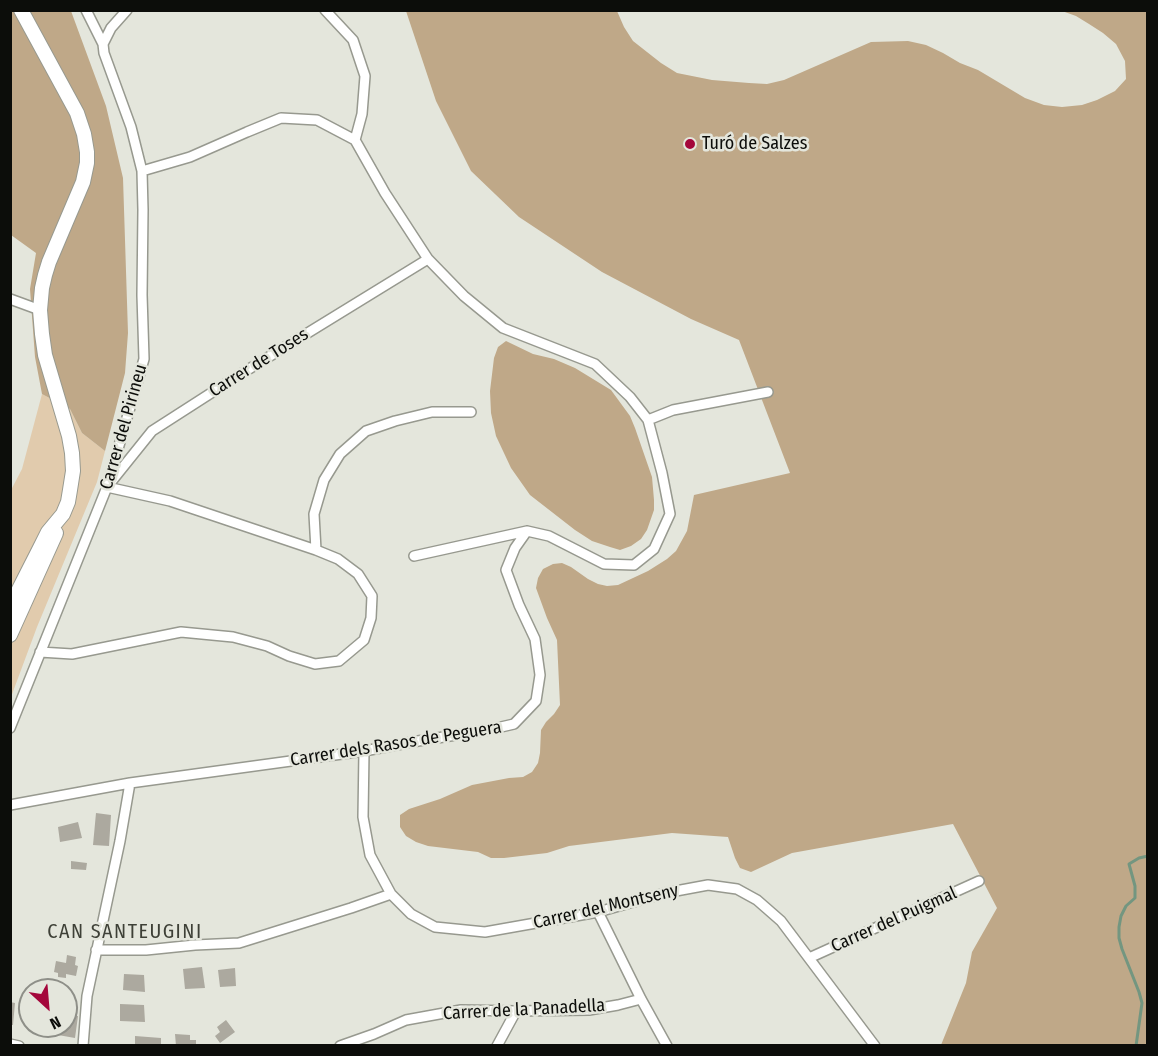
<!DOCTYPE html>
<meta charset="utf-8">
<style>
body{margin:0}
#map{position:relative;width:1158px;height:1056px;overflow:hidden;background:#e4e6dc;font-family:"Fira Sans Condensed",sans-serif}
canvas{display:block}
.frame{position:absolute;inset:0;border:12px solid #0c0d0a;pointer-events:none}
.north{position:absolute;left:18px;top:978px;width:60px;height:60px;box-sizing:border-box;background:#e4e6dc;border:2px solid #8e8f88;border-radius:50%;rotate:154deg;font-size:16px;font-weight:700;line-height:24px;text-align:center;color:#0c0d0a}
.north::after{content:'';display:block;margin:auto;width:21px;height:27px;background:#a4073b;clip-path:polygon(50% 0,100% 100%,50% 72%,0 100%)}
</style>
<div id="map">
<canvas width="1158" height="1056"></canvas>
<div class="frame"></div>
<div class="north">N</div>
</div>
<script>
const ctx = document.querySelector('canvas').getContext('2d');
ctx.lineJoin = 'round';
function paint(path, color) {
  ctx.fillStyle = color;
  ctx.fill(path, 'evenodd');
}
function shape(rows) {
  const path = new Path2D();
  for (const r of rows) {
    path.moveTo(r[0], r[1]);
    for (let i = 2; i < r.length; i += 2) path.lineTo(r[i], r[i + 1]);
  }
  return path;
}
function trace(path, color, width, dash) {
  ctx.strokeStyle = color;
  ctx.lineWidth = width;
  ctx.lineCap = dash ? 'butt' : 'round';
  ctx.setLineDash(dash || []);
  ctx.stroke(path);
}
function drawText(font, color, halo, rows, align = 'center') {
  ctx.font = font + ' "Fira Sans Condensed",sans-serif';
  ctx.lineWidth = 5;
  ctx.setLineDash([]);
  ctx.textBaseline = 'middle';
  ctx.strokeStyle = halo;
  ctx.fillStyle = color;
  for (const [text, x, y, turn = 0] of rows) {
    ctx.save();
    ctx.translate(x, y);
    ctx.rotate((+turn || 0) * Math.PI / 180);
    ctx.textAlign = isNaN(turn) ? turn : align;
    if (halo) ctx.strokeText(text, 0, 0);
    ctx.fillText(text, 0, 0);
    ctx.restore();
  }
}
const green = shape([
 [42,394,70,409,82,433,105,451,97,482,37,627,11,697,10,492,22,469]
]);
const forest = shape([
 [10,11,71,11,106,106,123,178,128,333,125,373,105,451,82,433,70,409,42,394,35,357,30,289,36,253,11,235],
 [406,11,617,11,624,27,633,41,661,63,677,73,712,80,749,83,767,84,784,80,871,42,908,41,926,45,943,53,960,63,978,70,1025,98,1044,105,1062,107,1082,105,1097,100,1115,91,1126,79,1125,61,1116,44,1103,33,1089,24,1076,16,1062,11,1147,11,1147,1045,941,1045,966,983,972,952,997,908,953,824,792,853,751,872,740,868,735,858,728,837,672,833,569,846,547,853,504,858,491,858,478,852,428,846,416,842,406,836,400,827,400,815,409,809,440,799,472,785,509,778,523,777,532,772,538,763,540,753,541,730,546,722,554,714,560,705,557,640,547,618,536,588,538,578,543,569,553,564,562,563,571,567,588,579,598,584,607,586,618,585,648,571,667,559,676,551,687,531,694,495,790,473,739,340,691,319,602,272,519,217,471,171,436,101],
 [506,341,533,354,554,359,575,368,611,390,630,416,635,428,652,477,654,500,654,510,647,530,641,539,631,546,620,550,610,547,592,541,575,530,530,495,511,468,496,436,491,413,490,391,494,358,498,347]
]);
const stream = shape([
 [1136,1046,1142,1003,1139,992,1122,949,1119,938,1119,927,1121,916,1126,906,1135,898,1135,886,1129,864,1139,858,1148,856]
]);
const building = shape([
 [96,813,111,815,109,846,93,845],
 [78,822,82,838,60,842,58,827],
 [71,861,87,863,86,870,71,869],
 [67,955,76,957,75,965,78,966,76,976,66,974,66,978,58,977,58,973,54,972,56,961,66,963],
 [202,967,205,988,185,989,183,969],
 [235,968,236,986,220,987,218,970],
 [124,974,144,975,145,992,123,990],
 [10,1002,15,1003,13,1025,10,1025],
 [120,1004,144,1005,145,1022,120,1021],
 [66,1013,78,1016,75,1038,58,1035,60,1026,66,1026],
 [29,1016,30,1026,45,1026,44,1031,25,1027,27,1026],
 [226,1020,235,1032,220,1043,215,1036,220,1032,217,1027],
 [175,1034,190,1035,190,1040,196,1040,196,1046,176,1046],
 [135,1036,161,1038,161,1046,135,1046]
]);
const minor = shape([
 [325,10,353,40,365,76,362,114,355,140],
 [103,44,111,28,127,10],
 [10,299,40,310],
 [648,420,673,410,768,392],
 [316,550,314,514,324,480,340,454,366,431,395,421,432,412,471,412],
 [414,556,527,531],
 [40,652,72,654,181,632,233,637,267,646,289,656,315,664,339,661,364,640,371,618,372,596,358,574,338,559,316,550,170,501,107,487,152,431,236,377,428,259],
 [10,728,107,487,144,359,142,295,143,210,142,171,131,127,104,53,103,44,86,10],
 [364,751,363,817,370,855,391,894,411,914,435,927,485,932,598,912,665,893,708,885,737,889,757,900,781,921,875,1046],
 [10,805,130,783,364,751,418,741,488,730,514,724,536,701,540,675,535,639,519,605,506,570,515,548,527,531,549,536,604,564,634,565,654,549,670,514,662,473,648,420,630,397,595,364,503,328,464,296,428,259,385,193,355,140,317,120,281,118,247,132,190,157,142,171],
 [598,912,641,999,667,1046],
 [96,950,146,950,195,945,239,943,351,908,391,894],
 [809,958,979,881],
 [10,1044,19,1046],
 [83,1046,87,996,120,841,130,783],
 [340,1046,374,1034,406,1020,461,1010,516,1011,589,1010,618,1005,641,999],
 [497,1046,516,1011]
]);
const secondary = shape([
 [10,607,40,548,48,532,63,514,68,502,70,490,73,471,72,453,69,436,45,355,42,334,40,310,42,288,45,275,49,262,83,182,87,163,87,152,84,134,77,113,21,10],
 [10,635,56,533]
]);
const markers = [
 [690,144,6,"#a4073b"]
];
const poiNames = [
 ["Turó de Salzes",702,144]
];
const streetNames = [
 ["Carrer de Toses",259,363,-32],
 ["Carrer del Pirineu",124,427,-74],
 ["Carrer dels Rasos de Peguera",396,744,-9],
 ["Carrer del Montseny",606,907,-13],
 ["Carrer del Puigmal",894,920,-24],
 ["Carrer de la Panadella",524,1010,-3]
];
const neighbourhoodNames = [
 ["CAN SANTEUGINI",125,932]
];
paint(green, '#e1cbad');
paint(forest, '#bfa888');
trace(stream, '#739680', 3);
paint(building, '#aca99f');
trace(minor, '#97998f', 12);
trace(secondary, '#97998f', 16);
trace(minor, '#fff', 9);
trace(secondary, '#fff', 14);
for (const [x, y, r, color] of markers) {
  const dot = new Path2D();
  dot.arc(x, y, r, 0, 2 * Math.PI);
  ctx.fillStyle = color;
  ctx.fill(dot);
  trace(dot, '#e4e6dc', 2);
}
drawText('18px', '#0c0d0a', '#e4e6dc', poiNames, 'left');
drawText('18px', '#0c0d0a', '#e4e6dc', streetNames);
ctx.letterSpacing = '1.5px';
drawText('20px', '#3e4037', '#e4e6dc', neighbourhoodNames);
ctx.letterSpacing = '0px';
</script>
